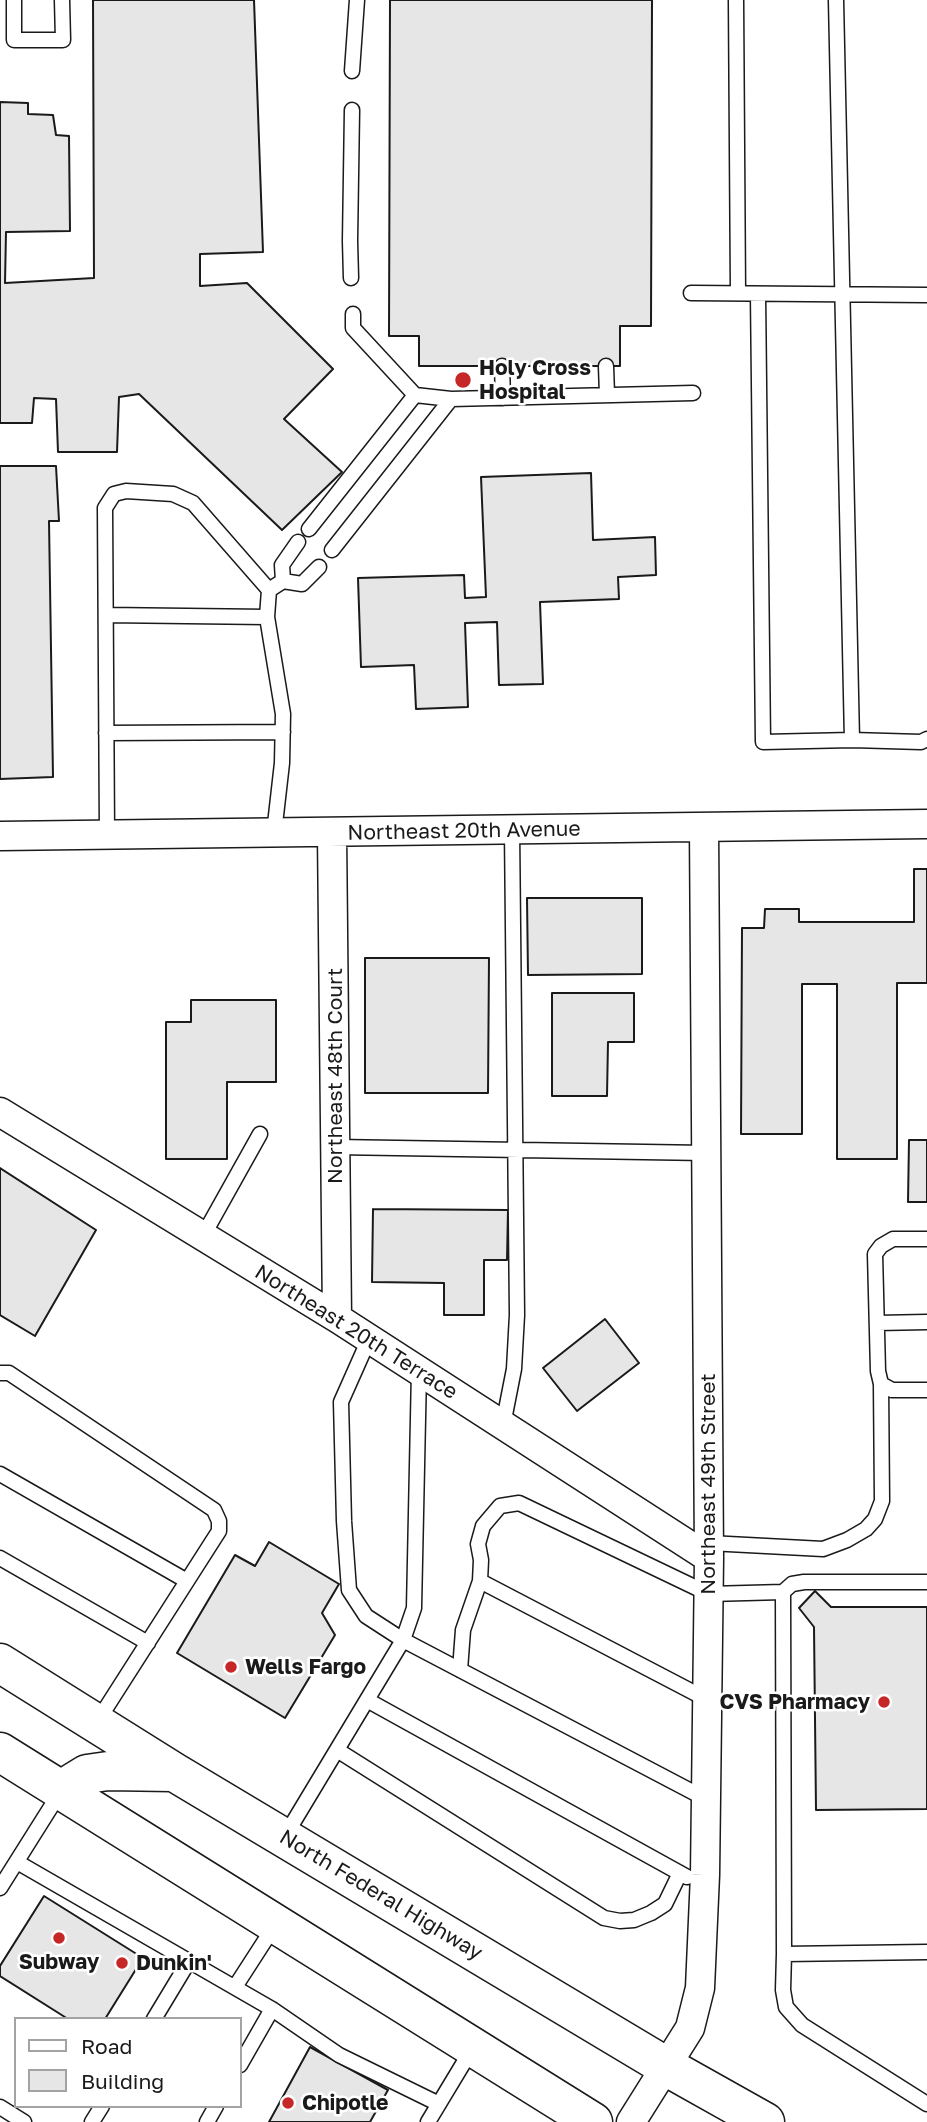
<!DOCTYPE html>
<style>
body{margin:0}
#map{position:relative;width:927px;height:2122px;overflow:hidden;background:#fff;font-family:"Golos Text",sans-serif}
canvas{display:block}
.legend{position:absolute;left:14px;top:2017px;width:228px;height:91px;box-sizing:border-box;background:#fff;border:2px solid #a3a3a3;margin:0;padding:9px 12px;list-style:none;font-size:21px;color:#1a1a1a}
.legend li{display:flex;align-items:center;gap:14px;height:35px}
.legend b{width:35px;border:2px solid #a3a3a3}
</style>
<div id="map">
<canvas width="927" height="2122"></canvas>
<ul class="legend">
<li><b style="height:9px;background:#fff"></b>Road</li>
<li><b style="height:19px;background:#e6e6e6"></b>Building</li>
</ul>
</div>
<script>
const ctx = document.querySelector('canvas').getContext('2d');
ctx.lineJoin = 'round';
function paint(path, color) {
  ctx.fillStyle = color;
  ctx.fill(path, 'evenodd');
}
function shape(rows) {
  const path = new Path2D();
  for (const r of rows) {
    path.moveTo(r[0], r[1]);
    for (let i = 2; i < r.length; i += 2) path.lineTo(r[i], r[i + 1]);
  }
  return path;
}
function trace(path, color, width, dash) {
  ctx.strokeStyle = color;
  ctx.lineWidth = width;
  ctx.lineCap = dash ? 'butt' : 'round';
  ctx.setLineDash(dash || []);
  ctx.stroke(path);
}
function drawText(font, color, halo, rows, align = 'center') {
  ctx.font = font + ' "Golos Text",sans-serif';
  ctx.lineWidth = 5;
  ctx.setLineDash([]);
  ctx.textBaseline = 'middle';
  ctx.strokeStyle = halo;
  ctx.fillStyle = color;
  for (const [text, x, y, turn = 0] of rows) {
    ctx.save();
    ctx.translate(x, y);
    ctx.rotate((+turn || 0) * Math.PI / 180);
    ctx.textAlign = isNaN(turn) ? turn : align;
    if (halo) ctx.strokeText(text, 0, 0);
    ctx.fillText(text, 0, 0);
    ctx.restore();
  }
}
const building = shape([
 [93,0,254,0,263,252,200,254,200,286,247,283,333,369,284,419,342,472,282,530,139,394,119,397,117,452,58,452,56,399,34,398,32,423,0,423,0,102,28,103,28,114,53,115,56,135,69,136,70,231,6,232,5,283,94,278,93,0],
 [390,0,652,0,651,326,620,326,620,366,419,366,419,336,389,336,390,0],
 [0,466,56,466,59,521,49,521,53,777,0,779,0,466],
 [591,473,593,540,655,537,656,575,618,577,619,599,540,602,543,684,499,685,497,622,465,623,468,707,416,709,414,665,361,667,358,578,464,575,465,598,486,597,481,477,591,473],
 [914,869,927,869,927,983,897,983,897,1159,837,1159,837,984,802,984,802,1134,741,1134,742,928,764,928,765,909,799,909,799,922,914,922,914,869],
 [527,898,642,898,642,974,528,975,527,898],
 [365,958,489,958,488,1093,365,1093,365,958],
 [552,993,634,993,634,1042,608,1042,607,1096,552,1096,552,993],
 [191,1000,276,1000,276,1082,227,1082,227,1159,166,1159,166,1022,191,1022,191,1000],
 [909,1140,927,1140,927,1202,908,1202,909,1140],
 [0,1168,96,1230,35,1336,0,1315,0,1168],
 [373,1209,508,1210,507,1260,484,1260,484,1315,444,1315,444,1283,372,1282,373,1209],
 [605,1319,639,1363,577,1411,543,1368,605,1319],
 [269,1542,339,1584,322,1613,335,1635,285,1718,177,1653,235,1555,255,1566,269,1542],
 [815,1591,831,1607,927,1607,927,1809,816,1810,814,1627,799,1608,815,1591],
 [44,1896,143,1958,105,2019,68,2019,0,1976,0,1966,44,1896],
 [310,2047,388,2090,370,2122,269,2122,310,2047]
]);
const service = shape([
 [14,0,14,40,63,40,62,0],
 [736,0,738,293],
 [836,0,852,740],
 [352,71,357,0],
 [351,278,350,241,352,110],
 [691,293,927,295],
 [758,294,763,742,852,740,921,742,927,739],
 [353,314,353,328,415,395,451,399,693,393],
 [502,366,503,398],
 [606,366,607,395],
 [309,529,415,395],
 [332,550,451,399],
 [283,581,282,565,298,542],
 [269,590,283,581,302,584,319,567],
 [106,615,267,617],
 [106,733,283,732],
 [107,835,105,508,114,494,126,491,173,494,193,503,269,590,267,617,283,714,282,763,274,833],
 [335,1147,706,1153],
 [203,1236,260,1134],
 [927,1239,893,1239,881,1246,875,1254,878,1371,881,1384,892,1390,927,1390],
 [877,1323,927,1322],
 [369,1339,341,1402,344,1521,349,1590,366,1616,403,1640,706,1799],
 [0,1373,9,1373,214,1510,219,1521,219,1531,97,1722],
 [503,1425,514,1369,517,1315,512,830],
 [0,1474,187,1581],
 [709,1543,823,1549,847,1540,866,1529,875,1519,882,1501,881,1384],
 [0,1558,148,1643],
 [480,1581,708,1700],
 [783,1592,792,1584,804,1582,927,1582],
 [460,1670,463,1630,480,1581,481,1560,478,1544,483,1526,500,1506,519,1503,709,1594,783,1592,784,1954,927,1952],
 [367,1700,687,1877],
 [337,1750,604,1918,620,1921,634,1920,651,1913,665,1904,680,1873],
 [285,1836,403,1640,414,1608,419,1371],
 [17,1862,272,2009,339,2055,439,2104],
 [0,1888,61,1791],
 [784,1954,783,1990,786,2007,802,2025,927,2104],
 [235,1987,275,1925],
 [154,2019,189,1961],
 [240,2065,272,2009],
 [0,2107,24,2122],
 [92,2122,102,2106],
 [207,2122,216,2106],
 [428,2122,472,2049]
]);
const minor = shape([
 [332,833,337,1318],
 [0,836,927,824],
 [0,1112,337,1318,709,1558],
 [631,2122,690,2028,700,1988,705,1875,709,1558,704,827]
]);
const primary = shape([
 [0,1663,174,1772,667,2067,765,2122],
 [0,1752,593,2122],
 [61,1790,87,1774,108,1771,172,1772]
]);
const markers = [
 [463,380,9,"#c62828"],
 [231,1667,7,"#c62828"],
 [884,1702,7,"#c62828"],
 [59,1938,7,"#c62828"],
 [122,1963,7,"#c62828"],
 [288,2103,7,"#c62828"]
];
const poiNames = [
 ["Holy Cross",479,368],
 ["Hospital",479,392],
 ["Wells Fargo",245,1667],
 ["CVS Pharmacy",870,1702,"right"],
 ["Subway",59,1962,"center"],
 ["Dunkin'",136,1963],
 ["Chipotle",302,2103]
];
const streetNames = [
 ["Northeast 20th Avenue",464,831,-1],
 ["Northeast 48th Court",335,1076,-90],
 ["Northeast 20th Terrace",356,1332,32],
 ["Northeast 49th Street",708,1484,-90],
 ["North Federal Highway",381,1895,31]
];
paint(building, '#e6e6e6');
trace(building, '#1a1a1a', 2);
trace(service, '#1a1a1a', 17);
trace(minor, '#1a1a1a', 31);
trace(primary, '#1a1a1a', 41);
trace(service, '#fff', 14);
trace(minor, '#fff', 28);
trace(primary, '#fff', 38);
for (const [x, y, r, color] of markers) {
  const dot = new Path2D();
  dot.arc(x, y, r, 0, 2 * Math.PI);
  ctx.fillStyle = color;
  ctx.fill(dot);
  trace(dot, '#fff', 2.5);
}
drawText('bold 21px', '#1a1a1a', '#fff', poiNames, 'left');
drawText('21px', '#1a1a1a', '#fff', streetNames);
</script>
